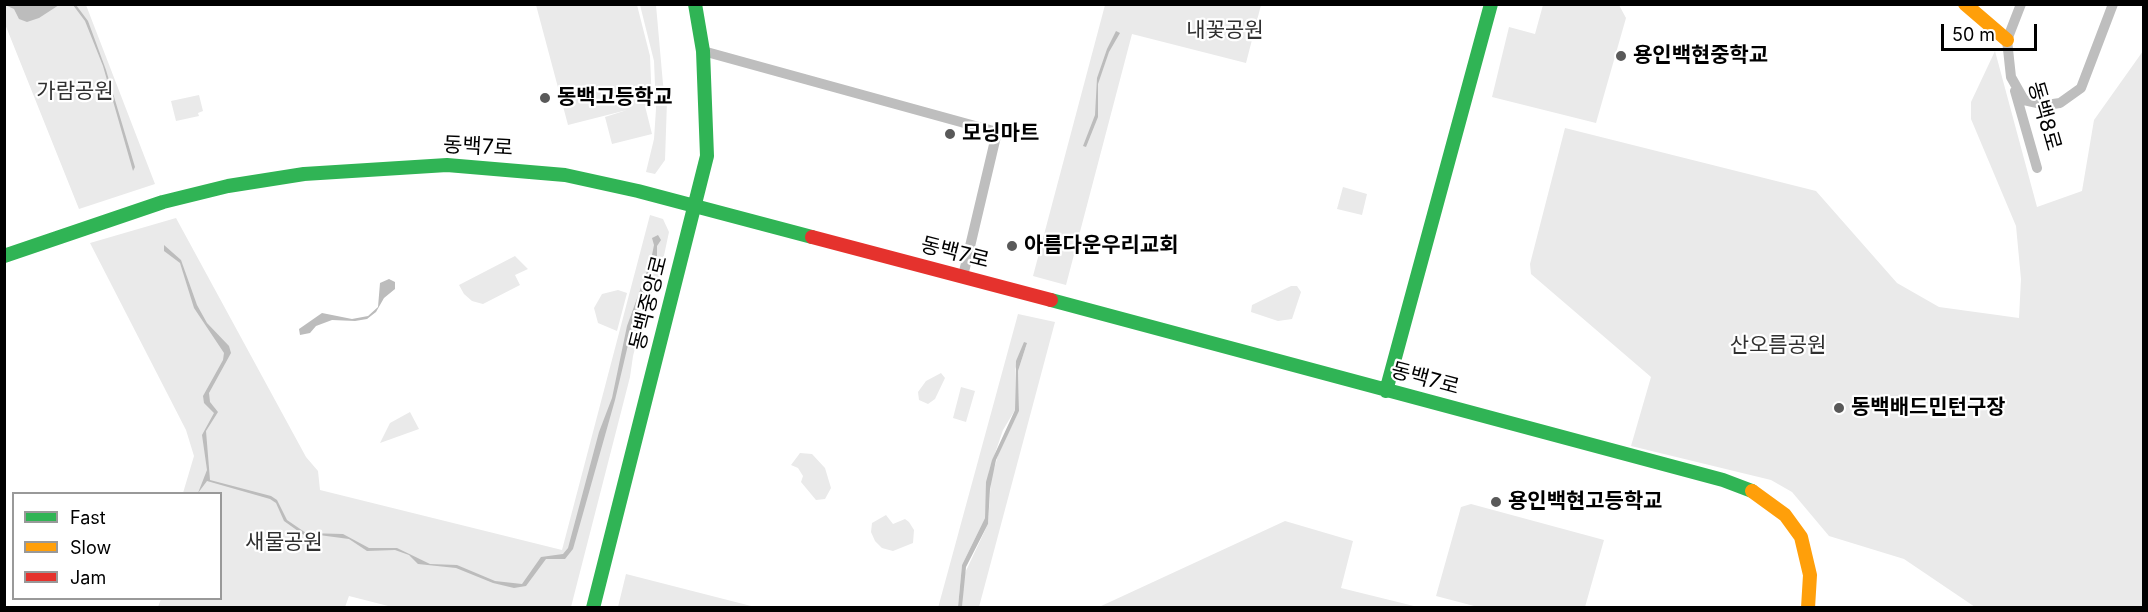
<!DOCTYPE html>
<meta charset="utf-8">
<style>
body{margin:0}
#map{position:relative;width:2148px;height:612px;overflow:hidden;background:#fff;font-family:Inter,sans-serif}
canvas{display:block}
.frame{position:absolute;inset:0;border:6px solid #000;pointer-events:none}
.legend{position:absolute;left:12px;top:492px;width:210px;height:108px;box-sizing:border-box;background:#fff;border:2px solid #999;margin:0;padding:8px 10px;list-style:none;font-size:18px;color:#000}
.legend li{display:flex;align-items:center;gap:12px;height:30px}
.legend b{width:30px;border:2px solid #999}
.scale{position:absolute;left:1941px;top:24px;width:96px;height:27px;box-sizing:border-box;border:3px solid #000;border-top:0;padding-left:8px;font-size:18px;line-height:21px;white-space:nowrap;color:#000;-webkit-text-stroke:4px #fff;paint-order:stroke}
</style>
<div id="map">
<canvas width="2148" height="612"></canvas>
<div class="frame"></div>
<ul class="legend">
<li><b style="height:8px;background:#30b455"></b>Fast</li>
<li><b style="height:8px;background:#ff9f0a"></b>Slow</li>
<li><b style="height:8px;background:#e5322d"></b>Jam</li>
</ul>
<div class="scale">50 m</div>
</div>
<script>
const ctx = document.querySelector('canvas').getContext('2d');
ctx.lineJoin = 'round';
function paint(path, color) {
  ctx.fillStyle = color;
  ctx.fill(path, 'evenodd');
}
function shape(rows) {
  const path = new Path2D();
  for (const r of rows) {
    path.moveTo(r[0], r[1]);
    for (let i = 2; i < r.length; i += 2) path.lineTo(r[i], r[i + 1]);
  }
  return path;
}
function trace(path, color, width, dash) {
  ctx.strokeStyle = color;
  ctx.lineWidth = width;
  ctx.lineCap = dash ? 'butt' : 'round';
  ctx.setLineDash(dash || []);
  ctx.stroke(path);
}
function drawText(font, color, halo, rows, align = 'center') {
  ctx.font = font + ' Inter,"Noto Sans KR",sans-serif';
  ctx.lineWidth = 4.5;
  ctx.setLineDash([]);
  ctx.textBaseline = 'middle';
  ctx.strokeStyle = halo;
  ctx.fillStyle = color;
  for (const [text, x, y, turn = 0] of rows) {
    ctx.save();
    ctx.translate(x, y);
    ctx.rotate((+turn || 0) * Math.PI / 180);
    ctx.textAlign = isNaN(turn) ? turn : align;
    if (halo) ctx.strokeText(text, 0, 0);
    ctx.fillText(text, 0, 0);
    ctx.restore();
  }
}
const green = shape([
 [5,5,86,5,155,184,79,209,5,24],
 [536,5,637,5,650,56,652,104,645,106,652,134,612,144,605,117,627,110,568,125],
 [640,5,656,5,663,84,667,101,665,160,655,174,646,172,654,139,656,109,654,61],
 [1105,5,1261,5,1246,63,1132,34,1066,285,1033,276],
 [1543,5,1619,5,1626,18,1596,123,1492,97,1509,27,1535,34],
 [1995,51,2037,207,2082,191,2094,120,2143,51,2143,607,1975,607,1904,559,1829,536,1792,492,1771,480,1631,446,1651,377,1531,274,1530,264,1565,128,1816,191,1897,283,1939,307,2019,318,2021,279,2016,226,1971,119,1971,102],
 [199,95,203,111,198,113,199,116,176,121,171,101],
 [1343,187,1367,194,1362,215,1337,209],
 [650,215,663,219,669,232,659,279,648,300,633,356,630,377,571,607,396,608,349,596,345,607,158,607,161,599,220,598,220,494,183,493,194,456,186,430,90,243,176,218,306,457,318,471,320,490,562,550],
 [515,256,528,269,515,275,520,285,483,304,472,301,464,294,459,285],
 [1291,286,1297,286,1301,292,1292,319,1278,321,1251,312,1252,305],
 [618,290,627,293,617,331,598,323,594,308,602,294],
 [1018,314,1055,322,979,607,962,607,964,575,988,524,991,479,999,452,1019,411,1018,371,1027,343,1015,369,1015,410,1003,430,989,471,985,518,962,565,958,607,938,608],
 [941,373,945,378,935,399,928,404,919,400,918,392,926,381],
 [961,387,975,391,966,422,953,418],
 [410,412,419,429,380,443,390,423],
 [800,453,812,454,825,468,831,488,825,499,816,500,801,482,803,476,798,468,791,465],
 [1471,504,1604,540,1585,607,1478,607,1436,596,1461,507],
 [886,515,893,524,905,519,909,522,914,530,913,543,893,551,882,548,875,541,871,532,872,523],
 [1285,521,1353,541,1341,588,1418,607,1099,607],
 [626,574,755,607,618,607]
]);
const water = shape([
 [5,5,59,5,39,18,27,22,19,19,14,9],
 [73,5,76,5,88,21,106,70,135,167,133,171,103,66,85,21],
 [1116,31,1120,33,1109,52,1098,84,1098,117,1086,147,1083,146,1095,115,1097,78,1107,49],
 [658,235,661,240,657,246,657,261,632,328,615,400,573,549,565,559,546,559,526,586,514,588,493,583,456,568,418,564,409,555,395,550,367,551,349,539,319,535,305,536,284,521,276,503,270,499,207,481,198,493,207,470,202,435,214,413,204,403,203,396,223,360,224,353,194,308,180,263,164,251,164,245,181,260,197,305,207,323,229,346,231,353,209,393,210,402,218,412,206,431,210,480,271,496,277,500,287,520,306,533,343,534,369,548,397,548,430,564,457,565,495,581,522,584,541,557,563,554,568,548,599,432,612,398,627,326,651,260,654,245,652,238],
 [389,279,395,282,395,289,384,298,376,312,367,319,355,321,332,320,316,326,310,333,300,335,299,329,322,313,352,319,368,316,378,307,380,283],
 [1024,342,1027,343,1018,371,1019,411,996,460,990,489,988,524,966,567,962,607,958,607,962,565,985,518,986,482,992,460,1015,410,1016,361]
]);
const street = shape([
 [2021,4,2007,40,2011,77,2024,100,2046,105,2060,103,2081,88,2113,4],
 [703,51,997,132,963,276],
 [2015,91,2037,168]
]);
const fast = shape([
 [4,256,163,202,228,186,304,174,447,165,565,175,638,191,812,237],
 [1051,300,1723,480,1752,491],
 [1386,391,1491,4],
 [593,608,707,156,703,51,695,4]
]);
const slow = shape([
 [1965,4,2007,40],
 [1752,491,1785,515,1801,537,1810,575,1808,608]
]);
const jam = shape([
 [812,237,1051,300]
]);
const markers = [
 [1621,56,6,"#595959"],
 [545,98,6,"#595959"],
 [950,134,6,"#595959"],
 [1012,246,6,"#595959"],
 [1839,408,6,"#595959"],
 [1496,502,6,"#595959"]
];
const parkNames = [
 ["내꽃공원",1225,31],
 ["가람공원",75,92],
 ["산오름공원",1778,346],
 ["새물공원",284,543]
];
const poiNames = [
 ["용인백현중학교",1633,56],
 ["동백고등학교",557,98],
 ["모닝마트",962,134],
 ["아름다운우리교회",1024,246],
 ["동백배드민턴구장",1851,408],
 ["용인백현고등학교",1508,502]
];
const streetNames = [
 ["동백8로",2044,116,74],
 ["동백7로",478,147,3],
 ["동백7로",955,253,14],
 ["동백중앙로",649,303,-76],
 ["동백7로",1425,379,15]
];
paint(green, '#eaeaea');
paint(water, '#bcbcbc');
trace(street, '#bebebe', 10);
trace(fast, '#30b455', 14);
trace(slow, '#ff9f0a', 14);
trace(jam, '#e5322d', 14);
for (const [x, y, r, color] of markers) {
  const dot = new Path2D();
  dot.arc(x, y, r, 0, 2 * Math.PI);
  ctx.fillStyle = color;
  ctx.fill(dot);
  trace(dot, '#fff', 2);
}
drawText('21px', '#303030', '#fff', parkNames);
drawText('bold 21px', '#000', '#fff', poiNames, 'left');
drawText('21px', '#000', '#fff', streetNames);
</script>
